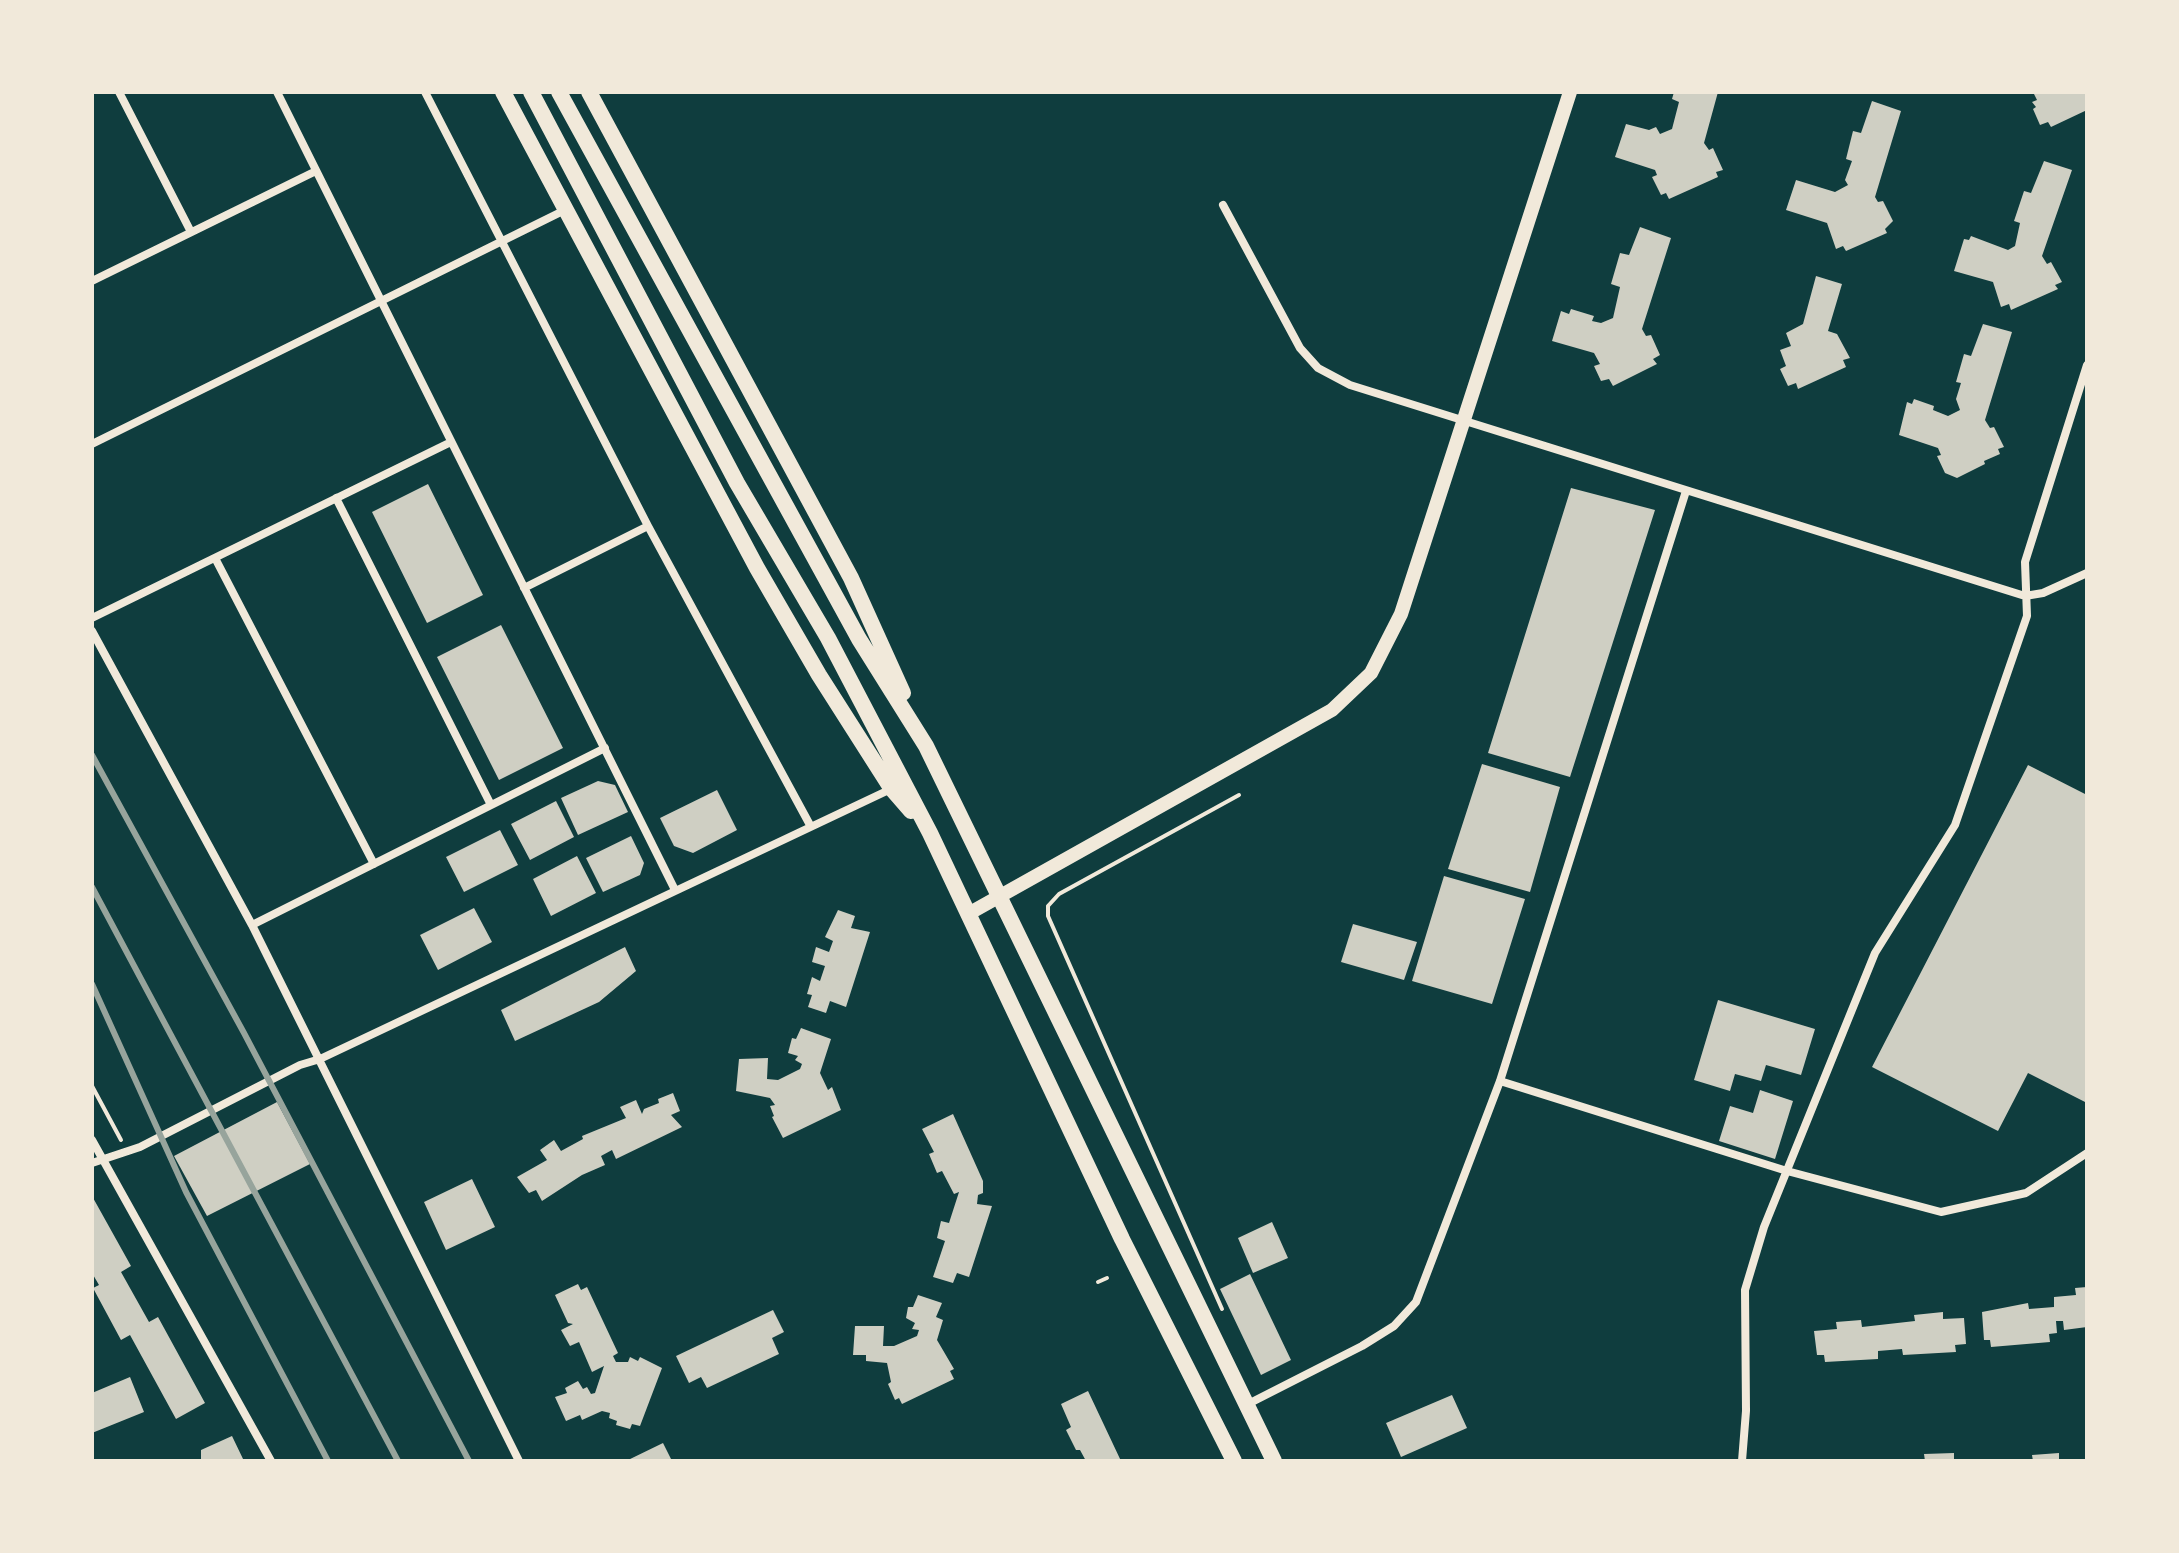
<!DOCTYPE html>
<style>
body{margin:0}
#map{position:relative;width:2179px;height:1553px;overflow:hidden;background:#0f3d3e;font-family:"Archivo Narrow",sans-serif}
canvas{display:block}
.frame{position:absolute;inset:0;border:94px solid #f1e9da;pointer-events:none}
</style>
<div id="map">
<canvas width="2179" height="1553"></canvas>
<div class="frame"></div>
</div>
<script>
const ctx = document.querySelector('canvas').getContext('2d');
ctx.lineJoin = 'round';
function paint(path, color) {
  ctx.fillStyle = color;
  ctx.fill(path, 'evenodd');
}
function shape(rows) {
  const path = new Path2D();
  for (const r of rows) {
    path.moveTo(r[0], r[1]);
    for (let i = 2; i < r.length; i += 2) path.lineTo(r[i], r[i + 1]);
  }
  return path;
}
function trace(path, color, width, dash) {
  ctx.strokeStyle = color;
  ctx.lineWidth = width;
  ctx.lineCap = dash ? 'butt' : 'round';
  ctx.setLineDash(dash || []);
  ctx.stroke(path);
}
const building = shape([
 [1674,92,1718,92,1704,143,1709,150,1713,148,1723,170,1716,172,1718,177,1669,199,1666,193,1661,195,1652,177,1657,175,1655,170,1615,157,1626,124,1649,130,1656,127,1660,134,1672,129,1679,102,1672,99],
 [2033,92,2087,92,2087,110,2051,127,2048,122,2040,125,2033,109,2036,107,2032,102,2037,100],
 [1872,101,1901,111,1875,197,1878,202,1883,201,1893,221,1885,229,1887,233,1846,251,1843,246,1836,249,1827,223,1786,210,1796,180,1835,192,1848,185,1845,180,1852,161,1846,159,1853,131,1861,133],
 [2044,161,2072,170,2042,256,2047,264,2051,262,2062,282,2055,285,2058,289,2011,310,2009,304,2001,307,1993,282,1954,271,1964,239,1969,240,1971,236,2008,250,2015,246,2020,223,2014,221,2024,191,2031,193],
 [1640,227,1671,238,1642,329,1646,336,1651,335,1660,355,1653,359,1657,364,1613,386,1609,379,1601,381,1594,366,1600,364,1594,353,1552,341,1561,311,1569,314,1571,309,1594,316,1592,321,1601,323,1613,318,1620,287,1611,284,1620,253,1629,255],
 [1816,276,1842,284,1828,331,1837,334,1850,358,1843,360,1846,367,1798,389,1796,383,1788,386,1780,369,1786,366,1780,350,1791,346,1786,333,1803,324],
 [1983,324,2012,332,1985,420,1990,428,1994,427,2004,447,1998,449,2000,454,1984,461,1985,464,1957,478,1945,473,1937,456,1941,455,1938,448,1899,435,1907,402,1912,404,1914,399,1934,406,1933,410,1948,416,1960,410,1956,399,1961,383,1956,382,1964,354,1971,356],
 [428,484,483,595,427,623,372,512],
 [1571,488,1655,510,1570,777,1488,753],
 [501,625,563,748,499,780,437,657],
 [1482,764,1560,787,1530,892,1448,869],
 [2028,765,2087,795,2087,1103,2028,1073,1998,1131,1872,1067],
 [598,781,615,785,628,812,578,835,561,798],
 [717,790,737,830,693,853,674,846,660,818],
 [556,801,574,837,530,860,511,824],
 [500,830,518,865,464,892,446,857],
 [631,836,644,863,640,875,603,892,586,858],
 [577,856,596,893,551,916,533,879],
 [1444,876,1525,899,1492,1004,1412,981],
 [474,908,492,942,438,970,420,935],
 [838,910,855,916,851,928,870,932,846,1007,830,1001,826,1013,808,1007,812,995,807,994,812,977,820,981,825,966,812,962,816,947,829,952,833,941,825,937],
 [1353,924,1417,942,1404,980,1341,962],
 [625,947,636,971,599,1002,515,1041,501,1010],
 [1718,1000,1815,1029,1801,1075,1766,1065,1761,1081,1735,1074,1730,1091,1694,1080],
 [801,1028,831,1039,820,1073,828,1090,832,1087,841,1110,783,1138,772,1117,774,1116,770,1106,775,1105,770,1098,736,1091,739,1059,768,1058,767,1079,778,1080,800,1069,802,1064,795,1060,798,1056,788,1053,792,1038,796,1039],
 [1760,1090,1793,1101,1775,1159,1719,1141,1730,1106,1753,1113],
 [673,1093,680,1111,671,1115,682,1127,616,1159,612,1150,601,1156,605,1165,582,1175,542,1201,536,1190,529,1193,517,1177,547,1160,540,1150,554,1140,561,1151,583,1139,582,1136,626,1118,620,1107,636,1100,642,1114,644,1109,659,1103,658,1099],
 [277,1102,310,1164,207,1216,174,1156],
 [953,1114,983,1181,983,1193,978,1195,977,1204,992,1206,969,1277,957,1273,953,1283,933,1277,945,1241,937,1238,941,1221,949,1223,959,1192,954,1194,942,1171,937,1173,929,1154,934,1152,922,1129],
 [472,1179,495,1227,446,1250,424,1202],
 [92,1196,131,1266,121,1272,149,1322,158,1317,205,1403,176,1419,130,1335,121,1340,93,1288,99,1285,92,1273],
 [1272,1222,1288,1258,1253,1273,1238,1238],
 [1250,1274,1291,1360,1261,1375,1220,1289],
 [578,1284,581,1290,587,1287,618,1353,613,1356,616,1362,628,1362,630,1357,638,1361,640,1357,662,1368,640,1426,632,1424,630,1429,616,1425,617,1421,609,1418,610,1413,602,1411,582,1420,580,1415,566,1421,555,1397,567,1393,565,1388,578,1381,583,1389,587,1387,591,1394,595,1393,604,1366,592,1372,579,1342,570,1346,561,1330,573,1324,568,1323,555,1295],
 [2087,1287,2087,1327,2064,1330,2063,1321,2056,1321,2057,1333,2049,1334,2050,1342,1991,1347,1990,1340,1984,1340,1982,1312,2028,1303,2029,1309,2054,1307,2054,1297,2076,1295,2075,1288],
 [918,1295,942,1303,936,1317,943,1320,937,1340,954,1369,950,1371,954,1379,902,1404,899,1398,895,1400,888,1384,891,1382,887,1363,866,1361,866,1355,853,1355,855,1326,884,1326,883,1346,894,1346,917,1336,919,1330,912,1329,915,1323,906,1318,908,1307,913,1307],
 [773,1310,784,1332,772,1338,779,1354,707,1388,701,1377,689,1383,676,1356],
 [1943,1312,1943,1319,1964,1318,1966,1344,1955,1345,1956,1352,1903,1355,1902,1349,1878,1351,1878,1359,1825,1362,1824,1355,1817,1355,1814,1331,1837,1329,1836,1322,1861,1320,1862,1327,1915,1321,1914,1315],
 [130,1377,144,1412,92,1433,92,1393],
 [1088,1391,1121,1461,1086,1461,1080,1450,1076,1450,1066,1430,1071,1427,1061,1404],
 [1452,1395,1467,1428,1401,1457,1386,1423],
 [232,1436,244,1461,201,1461,201,1450],
 [663,1443,672,1461,626,1461],
 [1954,1453,1954,1461,1925,1461,1924,1454],
 [2059,1453,2059,1461,2033,1461,2032,1455]
]);
const path = shape([
 [92,1086,121,1140],
 [1098,1282,1107,1278],
 [1222,1309,1048,916,1048,906,1059,894,1239,795]
]);
const minor = shape([
 [119,92,191,232],
 [277,92,675,890],
 [425,92,648,526,810,825],
 [1223,205,1300,348,1318,368,1350,385,2025,596,2043,593,2087,573],
 [92,281,316,171],
 [92,444,565,210],
 [336,498,491,805],
 [215,558,374,864],
 [524,588,648,526],
 [92,618,451,442],
 [92,631,252,925,519,1461],
 [252,925,605,748],
 [1500,1081,1787,1171,1941,1212,2026,1193,2087,1153],
 [92,1140,271,1461],
 [92,1163,140,1147,300,1065,320,1059,891,789],
 [1246,1405,1362,1346,1394,1326,1416,1302,1500,1081,1686,491],
 [1742,1461,1746,1411,1745,1290,1764,1227,1875,953,1955,825,2027,616,2025,562,2087,365]
]);
const tertiary = shape([
 [968,914,1332,710,1371,673,1401,614,1570,92]
]);
const secondary = shape([
 [503,92,757,568,819,675,891,788,911,811],
 [531,92,737,483,828,638,930,833,1122,1239,1234,1461],
 [559,92,859,639,926,746,1274,1461],
 [589,92,851,578,903,693]
]);
const rail = shape([
 [92,755,244,1033,469,1461],
 [92,887,398,1461],
 [92,984,186,1192,328,1461]
]);
paint(building, '#cfcfc3');
trace(path, '#f1e9da', 4);
trace(minor, '#f1e9da', 8);
trace(tertiary, '#f1e9da', 14);
trace(secondary, '#f1e9da', 16);
trace(rail, '#97a49c', 6);
</script>
